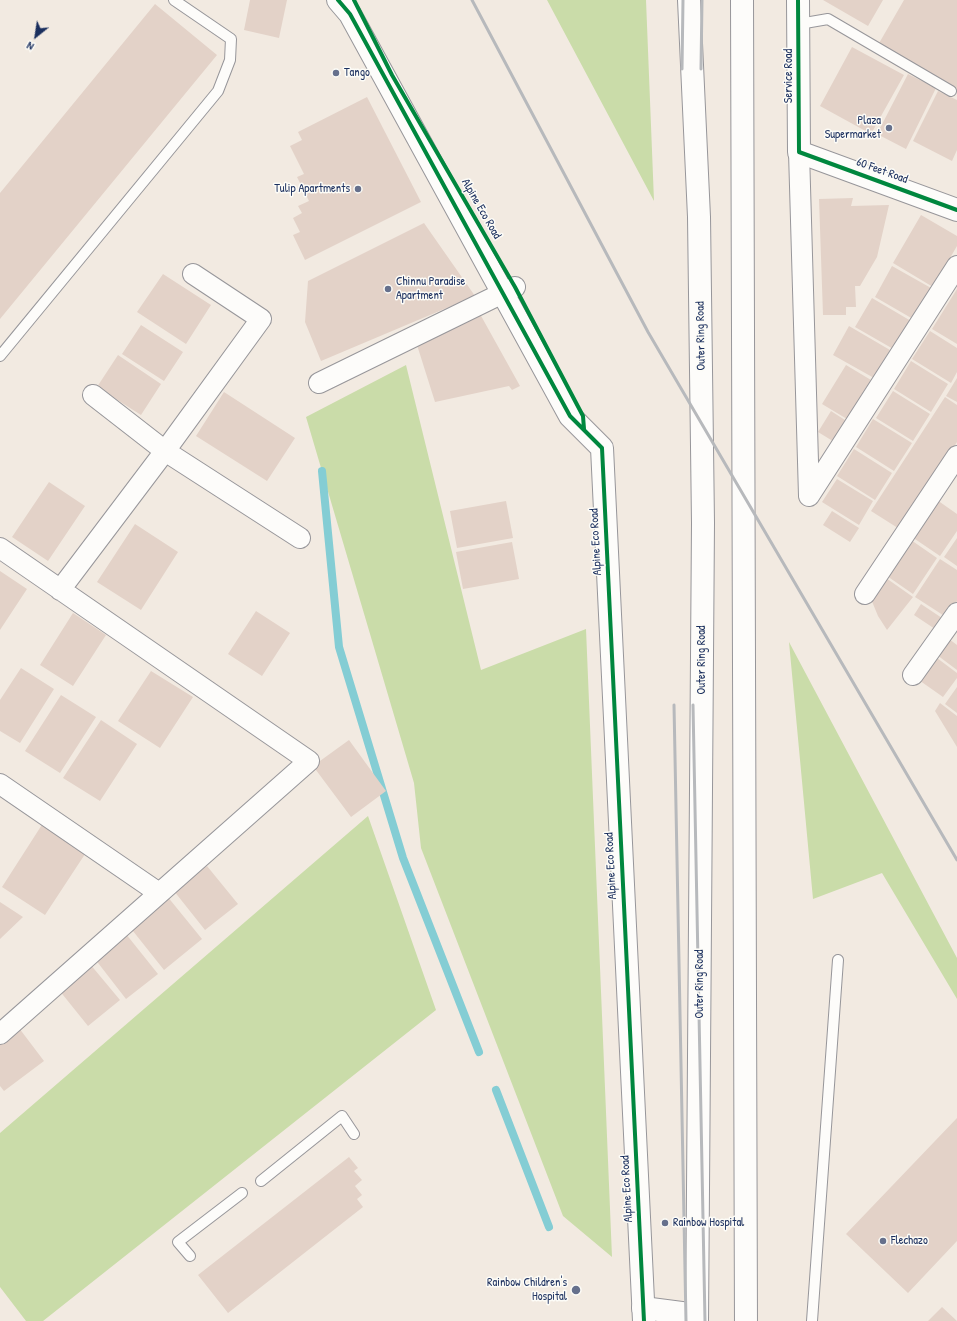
<!DOCTYPE html>
<style>
body{margin:0}
#map{position:relative;width:957px;height:1321px;overflow:hidden;background:#f2eae1;font-family:"Patrick Hand",sans-serif}
canvas{display:block}
.north{position:absolute;left:16px;top:16px;width:40px;height:40px;-webkit-text-stroke:3px #fdfcf7;paint-order:stroke;rotate:210deg;font-size:11px;font-weight:700;line-height:16px;text-align:center;color:#1b2f5e}
.north::after{content:'';display:block;margin:auto;width:14px;height:18px;background:#1b2f5e;clip-path:polygon(50% 0,100% 100%,50% 72%,0 100%)}
</style>
<div id="map">
<canvas width="957" height="1321"></canvas>
<div class="north">N</div>
</div>
<script>
const ctx = document.querySelector('canvas').getContext('2d');
ctx.lineJoin = 'round';
function paint(path, color) {
  ctx.fillStyle = color;
  ctx.fill(path, 'evenodd');
}
function shape(rows) {
  const path = new Path2D();
  for (const r of rows) {
    path.moveTo(r[0], r[1]);
    for (let i = 2; i < r.length; i += 2) path.lineTo(r[i], r[i + 1]);
  }
  return path;
}
function trace(path, color, width, dash) {
  ctx.strokeStyle = color;
  ctx.lineWidth = width;
  ctx.lineCap = dash ? 'butt' : 'round';
  ctx.setLineDash(dash || []);
  ctx.stroke(path);
}
function drawText(font, color, halo, rows, align = 'center') {
  ctx.font = font + ' "Patrick Hand",sans-serif';
  ctx.lineWidth = 3;
  ctx.setLineDash([]);
  ctx.textBaseline = 'middle';
  ctx.strokeStyle = halo;
  ctx.fillStyle = color;
  for (const [text, x, y, turn = 0] of rows) {
    ctx.save();
    ctx.translate(x, y);
    ctx.rotate((+turn || 0) * Math.PI / 180);
    ctx.textAlign = isNaN(turn) ? turn : align;
    if (halo) ctx.strokeText(text, 0, 0);
    ctx.fillText(text, 0, 0);
    ctx.restore();
  }
}
const green = shape([
 [547,0,646,0,654,201],
 [406,365,481,670,586,629,612,1257,563,1216,421,848,414,783,306,417],
 [789,642,957,958,957,999,882,873,813,899],
 [368,816,436,1010,43,1321,26,1321,0,1287,0,1133]
]);
const stream = shape([
 [322,471,339,647,403,858,479,1052],
 [496,1090,549,1227]
]);
const building = shape([
 [250,0,287,0,279,38,244,30],
 [823,0,883,0,868,26],
 [904,0,957,0,957,91,878,45],
 [155,4,217,55,0,319,0,193],
 [852,47,904,75,871,134,820,106],
 [908,74,936,88,906,149,877,134],
 [938,91,957,100,957,150,952,161,913,141],
 [367,97,421,202,305,260,293,235,300,232,293,218,302,213,298,206,309,201,297,177,304,174,290,146,302,140,298,132],
 [853,198,851,206,889,205,877,257,860,286,855,286,856,307,846,307,846,315,823,315,819,199],
 [921,215,957,236,957,246,933,287,893,263],
 [424,223,475,296,321,361,305,322,308,281],
 [892,266,931,288,913,319,875,297],
 [163,274,211,305,186,344,137,312],
 [957,289,957,344,932,329],
 [872,298,911,321,895,350,855,327],
 [480,314,520,386,512,390,509,386,435,402,417,345],
 [141,325,183,352,164,381,122,354],
 [849,326,890,350,874,378,833,355],
 [930,331,957,348,957,372,951,383,912,359],
 [118,355,161,384,141,415,97,387],
 [911,361,948,384,931,412,894,389],
 [846,365,871,380,847,419,822,404],
 [957,378,957,402,946,396],
 [893,391,930,414,913,441,876,418],
 [224,392,295,438,267,481,196,436],
 [945,397,957,405,957,442,901,530,871,511],
 [831,411,848,422,836,443,818,432],
 [873,419,912,443,894,471,856,447],
 [854,449,892,473,875,500,837,476],
 [837,479,873,501,859,525,822,502],
 [49,482,85,506,48,561,12,537],
 [937,500,957,514,957,531,940,556,912,537],
 [506,501,513,538,457,548,450,511],
 [832,511,859,528,850,542,823,525],
 [135,524,178,552,141,610,97,582],
 [957,538,957,566,944,557],
 [911,540,937,558,913,594,887,576],
 [512,542,519,579,463,589,456,552],
 [940,559,957,570,957,601,946,617,915,597],
 [0,571,27,589,0,630],
 [886,578,913,597,887,630,878,616,871,599],
 [921,604,942,618,935,629,914,615],
 [256,611,290,633,262,676,228,654],
 [73,613,106,635,73,686,40,665],
 [949,639,957,645,957,670,937,655],
 [933,655,957,673,957,678,943,697,916,678],
 [21,668,54,689,20,743,0,731,0,700],
 [151,671,193,697,160,748,118,721],
 [957,687,957,713,945,704],
 [61,695,96,717,60,773,25,751],
 [940,703,957,716,957,747,935,711],
 [101,720,137,744,100,801,63,778],
 [349,740,386,791,351,817,313,766],
 [45,820,89,848,45,915,2,887],
 [207,866,238,904,205,930,174,891],
 [167,896,202,939,164,970,129,926],
 [0,902,23,917,0,939],
 [126,934,158,974,126,999,95,959],
 [90,964,120,1000,88,1026,59,990],
 [19,1028,44,1061,4,1091,0,1086,0,1043],
 [957,1118,957,1241,908,1293,846,1234],
 [349,1157,358,1168,354,1171,362,1180,355,1186,362,1195,357,1199,363,1207,228,1313,198,1275],
 [942,1307,957,1321,928,1321]
]);
const lane = shape([
 [799,24,828,19,951,91],
 [0,356,218,91,230,60,231,39,174,0],
 [261,1181,342,1116,354,1134],
 [190,1256,178,1242,242,1193],
 [812,1321,838,960]
]);
const street = shape([
 [799,152,809,496],
 [319,383,515,287],
 [93,395,165,451,300,538],
 [809,496,957,266],
 [0,548,309,761,0,1034],
 [60,590,165,451,261,319,193,274],
 [865,594,957,456],
 [913,675,957,613],
 [0,784,159,893]
]);
const secondary = shape([
 [338,0,350,14,570,416,602,448,644,1321],
 [798,0,799,152,957,210]
]);
const highway = shape([
 [689,0,699,217,703,523,697,1321],
 [742,0,746,1321],
 [643,1308,697,1315]
]);
const rail = shape([
 [472,0,648,332,957,860],
 [682,69,683,0],
 [701,69,702,0],
 [674,705,686,1321],
 [693,705,705,1321]
]);
const cycleway = shape([
 [338,0,350,14,570,416,602,448,644,1321],
 [354,0,392,75,515,287,583,416,584,429],
 [798,0,799,152,957,210]
]);
const markers = [
 [336,73,4,"#66708c"],
 [889,128,4,"#66708c"],
 [358,189,4,"#66708c"],
 [388,289,4,"#66708c"],
 [665,1223,4,"#66708c"],
 [883,1241,4,"#66708c"],
 [576,1290,5,"#66708c"]
];
const poiNames = [
 ["Tango",344,73],
 ["Plaza",881,121,"right"],
 ["Supermarket",881,135,"right"],
 ["Tulip Apartments",350,189,"right"],
 ["Chinnu Paradise",396,282],
 ["Apartment",396,296],
 ["Rainbow Hospital",673,1223],
 ["Flechazo",891,1241],
 ["Rainbow Children's",567,1283,"right"],
 ["Hospital",567,1297,"right"]
];
const streetNames = [
 ["Service Road",789,76,-90],
 ["60 Feet Road",882,171,20],
 ["Alpine Eco Road",481,209,60],
 ["Outer Ring Road",701,336,-91],
 ["Alpine Eco Road",596,542,-93],
 ["Outer Ring Road",702,660,-90],
 ["Alpine Eco Road",611,866,-93],
 ["Outer Ring Road",700,984,-90],
 ["Alpine Eco Road",627,1189,-93]
];
paint(green, '#cadca9');
trace(stream, '#84cdd4', 8);
paint(building, '#e3d2c8');
trace(lane, '#97969a', 12);
trace(street, '#97969a', 22);
trace(secondary, '#97969a', 24);
trace(highway, '#97969a', 24);
trace(lane, '#fdfcfa', 10);
trace(street, '#fdfcfa', 20);
trace(secondary, '#fdfcfa', 22);
trace(highway, '#fdfcfa', 22);
trace(rail, '#b7b9bc', 3);
trace(cycleway, '#00873e', 4);
for (const [x, y, r, color] of markers) {
  const dot = new Path2D();
  dot.arc(x, y, r, 0, 2 * Math.PI);
  ctx.fillStyle = color;
  ctx.fill(dot);
  trace(dot, '#fdfcf7', 1.5);
}
drawText('12px', '#1b2f5e', '#fdfcf7', poiNames, 'left');
drawText('12px', '#1b2f5e', '#fdfcf7', streetNames);
</script>
